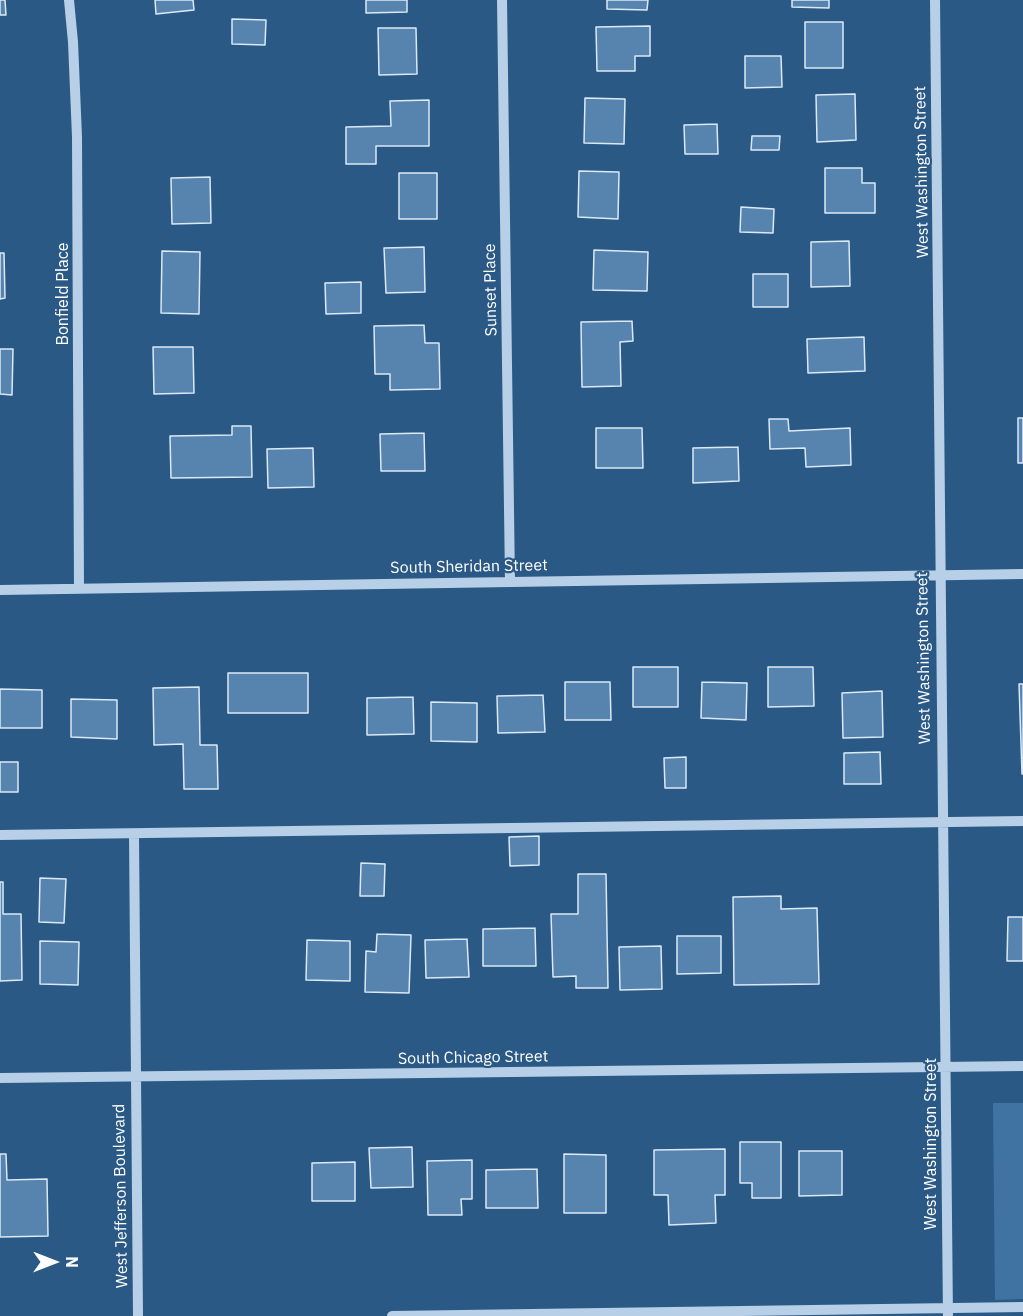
<!DOCTYPE html>
<style>
body{margin:0}
#map{position:relative;width:1023px;height:1316px;overflow:hidden;background:#2b5986;font-family:"IBM Plex Sans",sans-serif}
canvas{display:block}
.north{position:absolute;left:24px;top:1232px;width:60px;height:60px;-webkit-text-stroke:4px #2b5986;paint-order:stroke;rotate:90deg;font-size:16px;font-weight:700;line-height:24px;text-align:center;color:#fff}
.north::after{content:'';display:block;margin:auto;width:21px;height:27px;background:#fff;clip-path:polygon(50% 0,100% 100%,50% 72%,0 100%)}
</style>
<div id="map">
<canvas width="1023" height="1316"></canvas>
<div class="north">N</div>
</div>
<script>
const ctx = document.querySelector('canvas').getContext('2d');
ctx.lineJoin = 'round';
function paint(path, color) {
  ctx.fillStyle = color;
  ctx.fill(path, 'evenodd');
}
function shape(rows) {
  const path = new Path2D();
  for (const r of rows) {
    path.moveTo(r[0], r[1]);
    for (let i = 2; i < r.length; i += 2) path.lineTo(r[i], r[i + 1]);
  }
  return path;
}
function trace(path, color, width, dash) {
  ctx.strokeStyle = color;
  ctx.lineWidth = width;
  ctx.lineCap = dash ? 'butt' : 'round';
  ctx.setLineDash(dash || []);
  ctx.stroke(path);
}
function drawText(font, color, halo, rows, align = 'center') {
  ctx.font = font + ' "IBM Plex Sans",sans-serif';
  ctx.lineWidth = 4.5;
  ctx.setLineDash([]);
  ctx.textBaseline = 'middle';
  ctx.strokeStyle = halo;
  ctx.fillStyle = color;
  for (const [text, x, y, turn = 0] of rows) {
    ctx.save();
    ctx.translate(x, y);
    ctx.rotate((+turn || 0) * Math.PI / 180);
    ctx.textAlign = isNaN(turn) ? turn : align;
    if (halo) ctx.strokeText(text, 0, 0);
    ctx.fillText(text, 0, 0);
    ctx.restore();
  }
}
const green = shape([
 [993,1103,1023,1103,1023,1299,995,1300]
]);
const building = shape([
 [0,0,5,0,6,15,0,15,0,0],
 [155,0,193,0,194,10,156,14,155,0],
 [366,0,407,0,407,12,366,13,366,0],
 [607,0,648,0,647,10,607,9,607,0],
 [792,0,829,0,829,8,792,7,792,0],
 [232,19,266,20,265,45,232,44,232,19],
 [805,22,843,22,843,68,805,68,805,22],
 [650,26,650,56,635,56,635,71,597,71,596,27,650,26],
 [378,28,416,28,417,74,379,75,378,28],
 [745,56,781,56,782,87,745,88,745,56],
 [855,94,856,140,817,142,816,95,855,94],
 [585,98,625,99,624,144,584,143,585,98],
 [429,100,429,146,376,146,376,164,346,164,346,127,391,126,390,101,429,100],
 [717,124,718,154,685,154,684,125,717,124],
 [752,136,780,136,779,150,751,150,752,136],
 [825,168,862,168,862,183,875,183,875,213,825,213,825,168],
 [579,171,619,172,618,219,578,217,579,171],
 [399,173,437,173,437,219,399,219,399,173],
 [210,177,211,223,172,224,171,178,210,177],
 [741,207,774,209,773,233,740,232,741,207],
 [849,241,850,286,811,287,811,242,849,241],
 [424,247,425,292,386,293,384,248,424,247],
 [594,250,648,252,647,291,593,290,594,250],
 [162,251,200,252,199,314,161,313,162,251],
 [0,253,4,253,5,298,0,299,0,253],
 [753,274,788,274,788,307,753,307,753,274],
 [361,282,361,313,326,314,325,283,361,282],
 [632,321,633,341,620,342,621,386,582,387,581,322,632,321],
 [424,325,425,343,439,343,440,389,390,390,390,374,375,374,374,326,424,325],
 [864,337,865,371,808,373,807,339,864,337],
 [153,347,193,347,194,393,154,394,153,347],
 [0,349,13,349,12,395,0,394,0,349],
 [1018,418,1023,418,1023,463,1018,463,1018,418],
 [769,419,788,419,789,431,850,428,851,465,806,467,805,448,770,449,769,419],
 [232,426,251,426,252,477,171,478,170,436,232,435,232,426],
 [596,428,642,428,643,468,596,468,596,428],
 [424,433,425,471,381,471,380,434,424,433],
 [738,447,739,481,693,483,693,448,738,447],
 [313,448,314,487,268,488,267,449,313,448],
 [633,667,678,667,678,707,633,707,633,667],
 [768,667,813,667,814,706,768,707,768,667],
 [228,673,308,673,308,713,228,713,228,673],
 [565,682,610,682,611,720,565,720,565,682],
 [702,682,747,683,746,720,701,718,702,682],
 [1019,684,1023,684,1023,774,1022,774,1019,684],
 [199,687,200,745,217,745,218,789,184,789,183,744,154,745,153,688,199,687],
 [0,689,42,690,42,728,0,728,0,689],
 [882,691,883,737,843,738,842,693,882,691],
 [543,695,545,732,498,733,497,696,543,695],
 [413,697,414,734,367,735,367,698,413,697],
 [71,699,117,700,117,739,71,737,71,699],
 [431,702,477,703,477,742,431,741,431,702],
 [880,752,881,784,844,784,844,753,880,752],
 [686,757,686,788,665,788,664,758,686,757],
 [0,762,18,762,18,792,0,792,0,762],
 [539,836,539,865,510,866,509,837,539,836],
 [361,863,385,864,384,896,360,896,361,863],
 [578,874,606,874,608,988,576,988,576,976,553,977,551,914,578,914,578,874],
 [40,878,66,879,64,923,39,922,40,878],
 [0,882,3,882,3,914,21,914,22,980,0,981,0,882],
 [781,896,781,909,817,908,819,984,734,985,733,897,781,896],
 [1008,917,1023,917,1023,961,1007,961,1008,917],
 [535,928,536,966,483,966,483,929,535,928],
 [377,934,411,935,409,993,365,992,366,951,376,952,377,934],
 [677,936,721,936,721,973,677,974,677,936],
 [467,939,469,977,426,978,425,940,467,939],
 [307,940,350,941,350,981,306,980,307,940],
 [40,941,79,942,78,985,40,984,40,941],
 [661,946,662,989,620,990,619,947,661,946],
 [740,1142,781,1142,781,1198,752,1198,752,1183,740,1183,740,1142],
 [412,1147,413,1187,371,1188,369,1148,412,1147],
 [725,1149,725,1195,715,1195,716,1223,669,1225,668,1195,654,1195,654,1150,725,1149],
 [799,1151,842,1151,842,1195,799,1196,799,1151],
 [0,1154,6,1154,7,1180,47,1179,48,1236,0,1237,0,1154],
 [564,1154,606,1155,606,1213,564,1213,564,1154],
 [472,1160,472,1199,461,1199,462,1215,428,1215,427,1161,472,1160],
 [355,1162,355,1201,312,1201,312,1163,355,1162],
 [537,1169,538,1208,486,1208,486,1170,537,1169]
]);
const minor = shape([
 [69,0,73,42,77,137,79,589],
 [502,0,510,581],
 [935,0,948,1316],
 [0,590,1023,574],
 [134,834,138,1316],
 [0,835,1023,821],
 [0,1078,1023,1066],
 [392,1316,1023,1307]
]);
const streetNames = [
 ["West Washington Street",922,172,-91],
 ["Sunset Place",491,290,-91],
 ["Bonfield Place",63,294,-90],
 ["South Sheridan Street",469,567,-1],
 ["West Washington Street",924,658,-91],
 ["South Chicago Street",473,1058,-1],
 ["West Washington Street",931,1144,-90],
 ["West Jefferson Boulevard",121,1196,-91]
];
paint(green, '#4073a2');
paint(building, '#5784af');
trace(building, '#dae9f6', 1.5);
trace(minor, '#b7d0e7', 10);
drawText('16px', '#fff', '#2b5986', streetNames);
</script>
